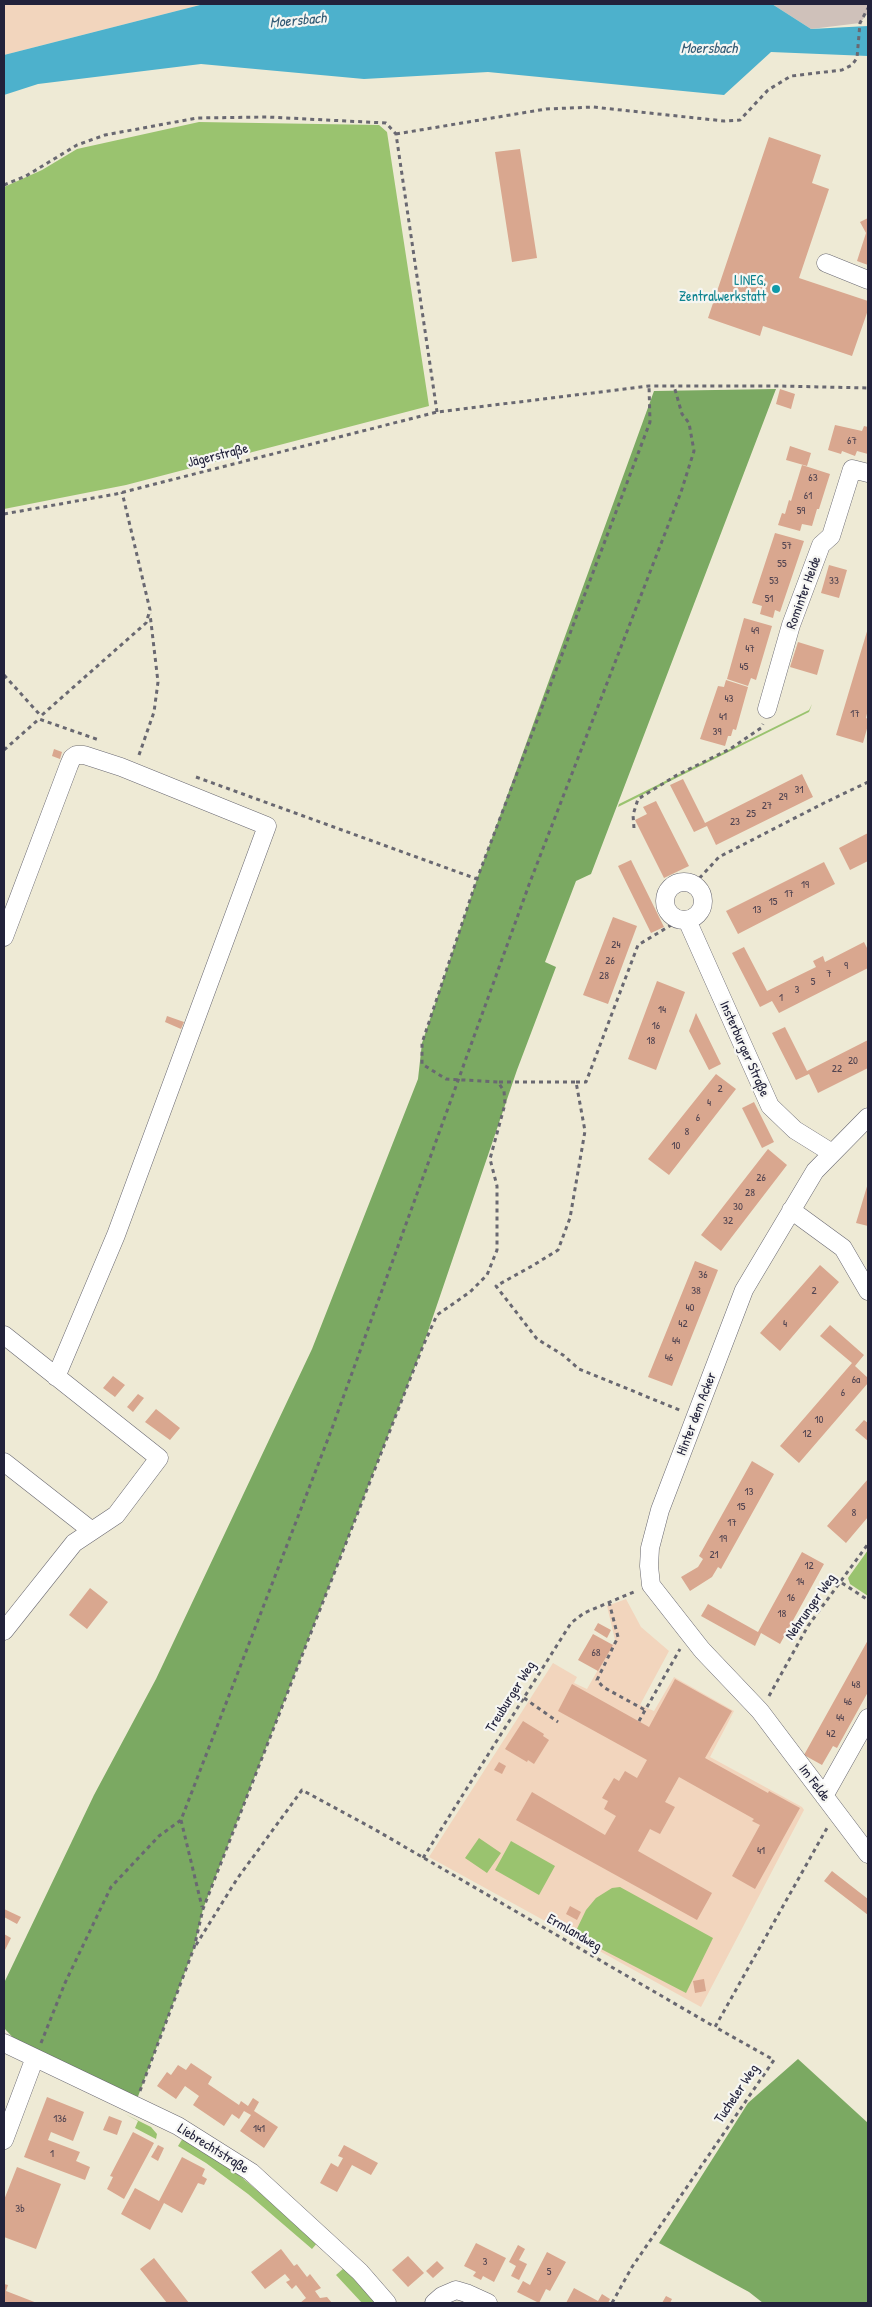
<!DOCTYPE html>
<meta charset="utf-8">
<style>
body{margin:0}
#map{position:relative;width:872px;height:2307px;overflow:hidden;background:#eeead5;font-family:"Patrick Hand",sans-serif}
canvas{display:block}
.frame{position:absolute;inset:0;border:5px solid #22223b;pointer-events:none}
</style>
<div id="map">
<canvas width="872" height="2307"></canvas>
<div class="frame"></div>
</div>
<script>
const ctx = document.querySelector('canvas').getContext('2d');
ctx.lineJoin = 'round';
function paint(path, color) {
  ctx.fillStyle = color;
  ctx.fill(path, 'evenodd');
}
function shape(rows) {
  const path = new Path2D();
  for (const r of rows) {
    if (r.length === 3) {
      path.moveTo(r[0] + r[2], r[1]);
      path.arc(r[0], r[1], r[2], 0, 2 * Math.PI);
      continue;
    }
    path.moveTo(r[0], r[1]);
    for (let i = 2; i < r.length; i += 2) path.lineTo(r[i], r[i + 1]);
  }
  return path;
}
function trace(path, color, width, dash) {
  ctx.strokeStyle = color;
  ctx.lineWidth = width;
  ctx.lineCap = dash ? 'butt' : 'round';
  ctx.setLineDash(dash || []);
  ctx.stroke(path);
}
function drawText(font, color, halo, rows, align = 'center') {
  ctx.font = font + ' "Patrick Hand",sans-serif';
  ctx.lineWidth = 4.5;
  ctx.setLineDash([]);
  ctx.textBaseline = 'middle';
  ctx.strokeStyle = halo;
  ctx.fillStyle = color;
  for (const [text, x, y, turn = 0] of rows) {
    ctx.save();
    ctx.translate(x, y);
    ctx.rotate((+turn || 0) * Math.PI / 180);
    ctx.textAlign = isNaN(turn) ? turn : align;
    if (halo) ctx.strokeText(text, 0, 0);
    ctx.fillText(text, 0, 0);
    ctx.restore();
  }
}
const built = shape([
 [4,4,204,4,4,55],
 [626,1599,641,1627,669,1651,640,1705,654,1711,674,1677,734,1711,710,1757,802,1807,804,1810,701,2007,429,1857,553,1663,577,1677,574,1683,587,1689,615,1640,607,1606]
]);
const industrial = shape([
 [772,4,868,4,868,13,860,23,811,29]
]);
const green = shape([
 [199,122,379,125,387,132,429,406,126,485,4,509,4,187,42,170,77,149],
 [812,704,809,712,618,807,619,804,809,710],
 [868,1550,868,1596,850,1584,848,1578],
 [479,1838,501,1853,487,1873,465,1858],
 [511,1841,555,1866,539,1895,495,1870],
 [620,1887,713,1938,686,1993,574,1935,586,1910,596,1898,612,1888],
 [125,2114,151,2127,157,2134,156,2139,135,2128,138,2121],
 [183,2138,239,2175,318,2242,312,2249,248,2194,206,2163,178,2146],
 [344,2268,351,2276,376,2303,362,2303,336,2275]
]);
const forest = shape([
 [776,389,591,874,576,881,545,962,556,967,517,1070,423,1346,203,1909,194,1948,134,2107,34,2060,4,2028,4,1983,94,1795,156,1679,312,1349,418,1079,422,1043,477,879,654,391],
 [798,2059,868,2123,868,2303,763,2303,749,2292,659,2243,748,2103]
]);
const water = shape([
 [204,4,772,4,811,29,868,26,868,56,771,52,724,95,488,72,364,79,201,64,38,84,4,95,4,55]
]);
const building = shape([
 [769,137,821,155,812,183,829,189,799,278,868,301,868,310,852,356,763,326,760,336,708,318],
 [520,149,537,258,512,262,495,152],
 [868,218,868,265,857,261,866,233,860,222],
 [780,389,795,394,791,409,776,404],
 [835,425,862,431,864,426,868,427,868,454,857,451,855,456,842,451,841,454,828,450],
 [790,446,811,453,807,466,786,460],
 [802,465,830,474,819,509,817,509,812,526,802,524,800,531,778,525,782,513,785,514,789,500,791,501],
 [775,533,804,541,780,612,775,610,773,618,760,614,762,606,752,603],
 [829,565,847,570,839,598,821,593],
 [744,618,772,626,756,680,751,678,748,686,727,679],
 [868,628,868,709,866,718,868,719,868,725,863,743,836,735],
 [798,642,824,650,817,675,790,667],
 [726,680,748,687,736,730,733,729,731,736,728,736,725,746,700,739,718,686,724,687],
 [54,749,62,752,60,759,52,756],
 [802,774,813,797,716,845,707,826,694,832,670,785,683,779,705,823],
 [656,801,689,866,664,878,635,820,647,814,643,807],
 [868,833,868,861,850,870,839,848],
 [631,860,664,927,651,933,618,866],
 [824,862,835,884,738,934,726,911],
 [613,917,637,926,608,1004,583,995],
 [864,942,868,950,868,968,779,1013,772,1001,760,1007,732,953,744,947,767,991,816,967,813,961,823,956,825,962],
 [657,981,685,992,656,1070,628,1059],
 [696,1013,721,1064,709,1070,689,1031],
 [167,1016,184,1022,181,1029,165,1022],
 [785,1027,807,1071,868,1040,868,1068,818,1093,809,1074,796,1080,772,1033],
 [716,1074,736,1089,669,1175,648,1159],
 [754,1102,774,1142,762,1148,742,1108],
 [768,1149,787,1165,721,1251,701,1235],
 [868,1183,868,1226,856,1223],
 [695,1261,718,1270,672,1386,648,1377],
 [820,1265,839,1282,780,1351,760,1333],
 [830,1325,864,1355,855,1366,868,1378,868,1383,799,1463,780,1446,852,1363,820,1336],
 [113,1376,125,1385,115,1397,103,1388],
 [138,1394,144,1398,133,1412,127,1407],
 [156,1409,180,1428,170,1440,145,1422],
 [864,1420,868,1423,868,1441,855,1430],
 [752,1461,774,1474,721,1569,718,1567,712,1577,690,1591,681,1577,698,1567,703,1559,699,1556],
 [868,1479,868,1517,846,1543,827,1526],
 [802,1552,824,1564,780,1644,761,1633,755,1646,701,1616,708,1604,758,1632],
 [90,1588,108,1602,87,1629,69,1615],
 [598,1623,611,1630,607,1638,594,1630],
 [593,1634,613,1645,598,1671,578,1660],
 [868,1640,868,1692,837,1748,833,1746,822,1765,804,1755],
 [675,1679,732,1711,705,1758,768,1793,769,1791,800,1808,755,1889,732,1876,760,1825,752,1821,754,1819,679,1777,665,1802,675,1807,660,1834,650,1829,638,1851,712,1893,697,1920,516,1820,532,1792,605,1835,616,1816,604,1809,608,1801,602,1798,614,1778,619,1781,625,1771,637,1778,647,1760,558,1711,572,1684,649,1727],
 [523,1721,544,1734,543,1736,549,1740,534,1764,528,1760,527,1762,505,1749],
 [499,1762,506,1766,502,1774,494,1770],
 [832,1871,868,1899,868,1915,824,1881],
 [570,1906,581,1912,577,1920,566,1914],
 [4,1909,21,1917,17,1924,4,1917],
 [4,1934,11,1938,4,1952],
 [704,1979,706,1991,695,1993,693,1981],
 [191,2063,212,2077,208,2084,239,2105,241,2101,248,2106,253,2098,259,2102,254,2111,278,2127,264,2148,240,2131,251,2115,244,2111,239,2119,232,2114,224,2126,193,2105,199,2096,185,2086,176,2099,157,2086,167,2072,171,2075,178,2065,186,2070],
 [47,2097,84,2112,73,2141,51,2132,48,2140,80,2152,76,2161,90,2167,85,2180,24,2157],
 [109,2116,122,2121,117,2135,103,2130],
 [133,2132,154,2143,124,2199,107,2189,113,2177,110,2176],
 [158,2145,164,2148,158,2161,151,2157],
 [344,2145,378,2163,371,2175,352,2165,337,2192,320,2183,331,2163,338,2167,343,2158,338,2156],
 [182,2157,205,2169,202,2176,207,2179,204,2185,198,2183,182,2213,164,2203,150,2230,121,2214,135,2188,159,2201],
 [17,2167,61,2184,36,2249,4,2237,4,2200],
 [476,2243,506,2258,494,2282,483,2276,481,2280,473,2276,476,2272,464,2266],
 [518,2245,525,2249,519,2260,527,2264,519,2280,511,2276,516,2266,509,2262],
 [281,2249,294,2266,297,2264,307,2277,310,2274,321,2288,315,2291,320,2298,327,2297,332,2303,300,2303,306,2298,296,2285,292,2289,286,2282,290,2280,285,2274,265,2289,251,2272],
 [547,2252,566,2262,550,2291,546,2289,539,2303,517,2292,523,2281,530,2285],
 [408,2256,424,2273,408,2287,392,2270],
 [154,2258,189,2303,167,2303,140,2269],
 [437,2261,444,2268,433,2278,426,2271],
 [4,2284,8,2285,6,2291,37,2303,4,2303],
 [574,2288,598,2301,602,2294,610,2299,608,2303,566,2303],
 [666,2296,672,2299,670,2303,662,2303]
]);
const path = shape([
 [396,134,546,109,593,107,724,121,740,120,768,90,791,76,842,70,852,65,857,58,860,23,868,8],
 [4,185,26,176,77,145,105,135,197,118,267,117,386,123,396,134,437,412],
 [4,514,116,494,437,412,649,386,779,386,868,388],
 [4,675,41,716],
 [42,715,146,623,150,610,122,492],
 [4,750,39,719,99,740],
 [139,755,154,712,158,682,150,614],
 [196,777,477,879],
 [634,828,633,815,638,799,677,775,730,749,761,728,763,724],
 [694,884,719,857,824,803,868,782],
 [499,1082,576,1082,585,1131,570,1218,558,1250,532,1266,496,1286,537,1339,563,1355,579,1369,682,1411],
 [576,1082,586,1082,638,945,673,924],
 [842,1583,868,1600],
 [609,1602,618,1637,597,1680,603,1687,645,1710],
 [769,1696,808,1626,868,1544],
 [524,1698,558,1722],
 [639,1721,680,1649],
 [181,1820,202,1907],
 [423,1858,571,1623,584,1613,636,1591],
 [196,1945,237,1879,302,1790,374,1829,715,2027],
 [41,2043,65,1983,111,1887,159,1836,181,1820,331,1431,530,882,681,492,694,451,689,423,682,414,674,386],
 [140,2091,194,1948,203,1909,423,1346,437,1315,470,1292,487,1275,497,1250,497,1186,490,1159,505,1104,504,1091,498,1082,446,1079,422,1064,422,1043,477,879,650,422,649,386],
 [612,2303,632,2267,774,2060,715,2027,827,1828]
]);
const minor = shape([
 [826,263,868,280],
 [767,709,791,625,821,545,831,536,852,469,868,473],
 [684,901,19],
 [687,920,770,1106,795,1130,832,1153],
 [4,937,69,765,72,758,76,755,84,755,121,767,267,826,116,1235,56,1377],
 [868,1117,815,1171,744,1290,660,1510,650,1548,649,1566,651,1585,702,1650,760,1711,868,1854],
 [791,1210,843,1248,868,1291],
 [4,1335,159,1458,116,1515,74,1543,4,1631],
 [4,1462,92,1531],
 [824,1796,868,1718],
 [4,2043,178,2126,251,2172,360,2272,387,2303],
 [4,2140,34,2060],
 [434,2303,442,2296,456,2290,466,2293,488,2303]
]);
const markers = [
 [776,289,5,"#0f9aa8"]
];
const numberNames = [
 ["67",852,441],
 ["63",813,478],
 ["61",808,496],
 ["59",801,511],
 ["57",787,546],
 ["55",782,564],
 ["53",774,581],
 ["33",834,581],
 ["51",769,599],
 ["49",755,631],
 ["47",750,649],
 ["45",744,667],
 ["43",729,699],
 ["17",855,714],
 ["41",723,717],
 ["39",717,732],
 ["31",799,790],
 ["29",783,797],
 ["27",767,806],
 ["25",751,814],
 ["23",735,822],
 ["19",805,885],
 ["17",789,894],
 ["15",773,902],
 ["13",757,910],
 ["24",616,945],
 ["26",610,961],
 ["9",846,966],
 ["7",829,974],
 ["28",604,976],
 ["5",813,982],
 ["3",797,990],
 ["1",781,998],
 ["14",662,1010],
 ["16",656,1026],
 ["18",651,1041],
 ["20",853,1061],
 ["22",837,1069],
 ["2",720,1089],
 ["4",709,1103],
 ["6",698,1118],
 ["8",687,1132],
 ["10",676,1146],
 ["26",761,1178],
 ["28",750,1193],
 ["30",738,1207],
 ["32",728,1221],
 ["36",703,1275],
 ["38",696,1291],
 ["2",814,1291],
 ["40",690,1308],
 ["42",683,1324],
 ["4",785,1324],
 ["44",676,1341],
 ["46",669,1358],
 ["6a",856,1380],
 ["6",843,1393],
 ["10",819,1420],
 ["12",807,1434],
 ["13",749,1492],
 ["15",741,1507],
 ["8",854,1513],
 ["17",732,1523],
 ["19",723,1539],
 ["21",714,1555],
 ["12",809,1566],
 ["14",800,1582],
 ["16",791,1598],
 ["18",782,1614],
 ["68",596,1653],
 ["48",856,1685],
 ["46",848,1702],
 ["44",840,1718],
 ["42",831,1734],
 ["41",761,1851],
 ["136",60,2119],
 ["141",259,2129],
 ["1",52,2154],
 ["3b",20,2209],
 ["3",485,2262],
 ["5",549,2272]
];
const cultureNames = [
 ["LINEG,",766,281],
 ["Zentralwerkstatt",766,297]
];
const streetNames = [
 ["Jägerstraße",218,456,-14],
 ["Rominter Heide",804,593,-70],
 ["Insterburger Straße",744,1049,66],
 ["Hinter dem Acker",697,1414,-69],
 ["Nehrunger Weg",811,1607,-55],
 ["Treuburger Weg",511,1697,-58],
 ["Im Felde",814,1783,53],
 ["Ermlandweg",574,1933,30],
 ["Tucheler Weg",737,2094,-56],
 ["Liebrechtstraße",213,2149,32]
];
const waterNames = [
 ["Moersbach",298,21,-5],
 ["Moersbach",709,49]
];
paint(built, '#f2d5bd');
paint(industrial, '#cfc1ba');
paint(green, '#9ac36f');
paint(forest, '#7ba962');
paint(water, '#4db1cc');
paint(building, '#d9a78f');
trace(minor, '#696871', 19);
trace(path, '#696871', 3, [4, 4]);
trace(minor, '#fff', 18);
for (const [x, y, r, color] of markers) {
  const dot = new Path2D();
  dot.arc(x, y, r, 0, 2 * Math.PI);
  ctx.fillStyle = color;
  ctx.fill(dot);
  trace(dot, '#f6f6f2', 2);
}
drawText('11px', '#504350', null, numberNames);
drawText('14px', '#0d838f', '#f6f6f2', cultureNames, 'right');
drawText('14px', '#22223b', '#f6f6f2', streetNames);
drawText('italic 15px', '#335b75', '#f6f6f2', waterNames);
</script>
